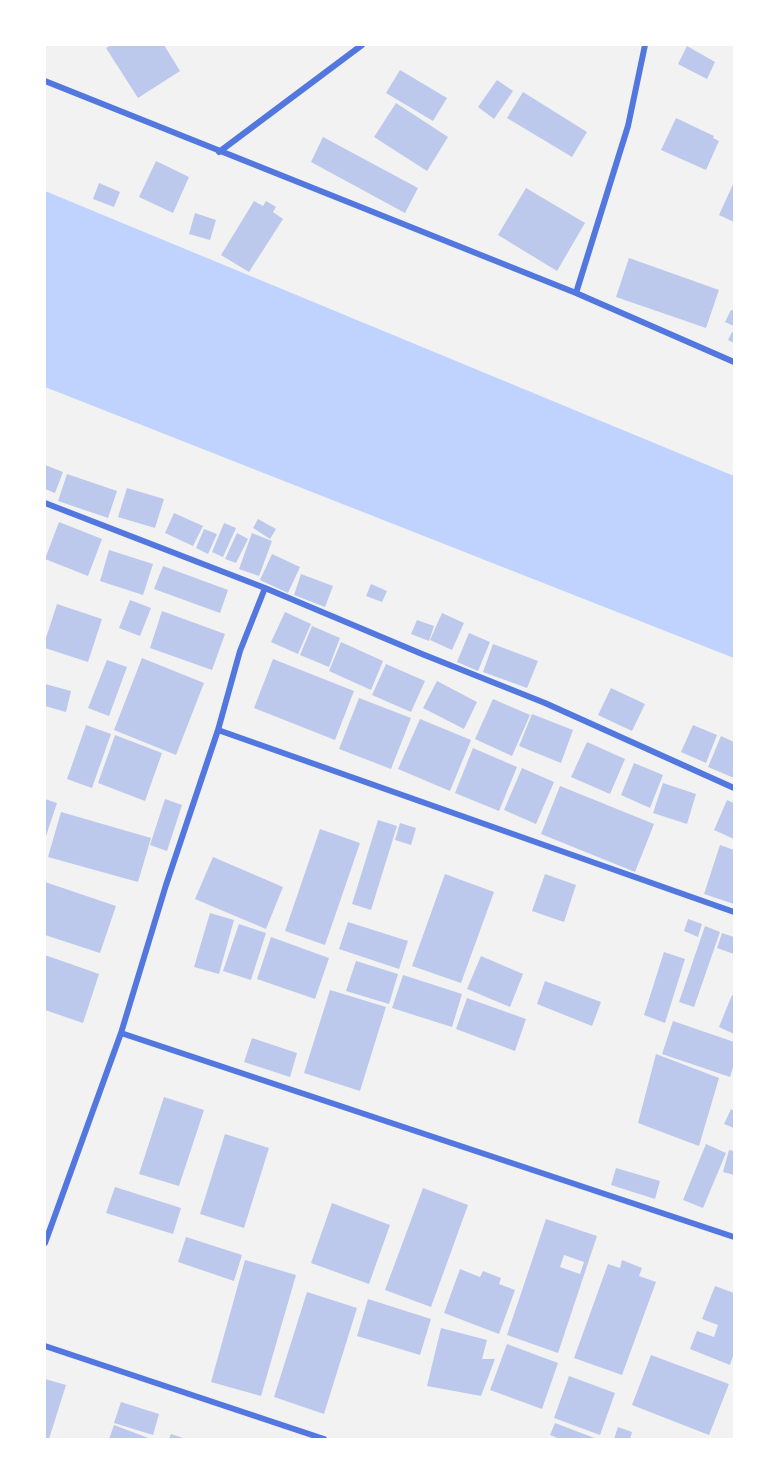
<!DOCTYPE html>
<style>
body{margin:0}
#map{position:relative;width:779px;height:1484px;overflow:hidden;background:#f2f2f2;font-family:"Nunito Sans",sans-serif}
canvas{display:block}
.frame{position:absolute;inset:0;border:46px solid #fff;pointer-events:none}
</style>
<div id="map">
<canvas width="779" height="1484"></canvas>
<div class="frame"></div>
</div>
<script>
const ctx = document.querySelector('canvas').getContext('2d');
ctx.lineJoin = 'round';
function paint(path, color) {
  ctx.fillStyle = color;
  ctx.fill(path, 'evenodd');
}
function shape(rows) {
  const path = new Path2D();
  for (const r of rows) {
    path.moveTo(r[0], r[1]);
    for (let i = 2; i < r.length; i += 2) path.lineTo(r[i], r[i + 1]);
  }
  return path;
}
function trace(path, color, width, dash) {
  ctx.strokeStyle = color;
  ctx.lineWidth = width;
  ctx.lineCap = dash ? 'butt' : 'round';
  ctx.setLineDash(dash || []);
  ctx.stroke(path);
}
const water = shape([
 [45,191,734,476,734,658,45,387]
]);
const building = shape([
 [111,45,164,45,180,71,138,98,106,48],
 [687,46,715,62,707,79,678,64],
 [400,70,447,98,433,121,386,93],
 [497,80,513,91,494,119,478,107],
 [523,92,587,132,572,157,507,118],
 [396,103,448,137,427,171,374,137],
 [676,118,714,136,713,138,719,141,706,170,661,150],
 [323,137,418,188,405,213,311,162],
 [156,161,189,177,173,213,139,197],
 [734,182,734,222,719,215],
 [99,183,120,192,114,207,93,199],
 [526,188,585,223,557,271,498,235],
 [254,201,263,206,266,201,276,207,273,212,283,219,249,272,221,255],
 [195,213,216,220,210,240,189,234],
 [629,258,719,290,706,328,616,297],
 [731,310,734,311,734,326,725,322],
 [732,332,734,333,734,343,728,340],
 [45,465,63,472,55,493,45,489],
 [67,474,117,491,108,518,58,501],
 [127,488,164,499,155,528,118,517],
 [174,513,203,526,193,546,165,533],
 [258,519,276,529,270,539,253,528],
 [59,522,102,539,88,576,45,559],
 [224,523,236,528,223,557,212,552],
 [204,529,217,534,208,554,196,548],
 [237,533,248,539,236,563,225,559],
 [252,533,272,541,259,576,239,569],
 [109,550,153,564,143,595,100,581],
 [272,554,300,567,288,593,260,580],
 [163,566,228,590,220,613,154,589],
 [301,574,333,586,325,607,294,595],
 [371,584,387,591,382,602,366,596],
 [130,600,151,608,140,636,119,628],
 [57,604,102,619,88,662,45,648,45,641],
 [162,611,225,634,212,670,150,648],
 [285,612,311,624,298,654,271,642],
 [442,613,464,623,452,650,430,640],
 [417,620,434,626,429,641,411,634],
 [312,626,340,638,329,667,300,655],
 [469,633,490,642,478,671,457,662],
 [341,642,383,661,371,690,329,671],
 [493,644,538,661,527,688,483,672],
 [142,658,204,683,176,755,114,730],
 [273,659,354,691,335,740,254,708],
 [107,660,127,667,109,716,88,708],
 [386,664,425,681,411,712,372,695],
 [437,681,477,702,464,729,423,708],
 [45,684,71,691,66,712,45,706],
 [611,688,645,704,632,731,598,715],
 [359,698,411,718,391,769,339,749],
 [493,699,530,715,512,756,475,739],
 [532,714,573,730,561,763,519,746],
 [420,719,471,740,450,791,398,769],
 [86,725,111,734,92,788,67,779],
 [693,725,717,735,706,763,681,752],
 [115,735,162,753,145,801,98,783],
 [721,736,734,742,734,778,708,767],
 [587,742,625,759,610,794,571,777],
 [473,748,517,767,499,811,455,793],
 [634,763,663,775,650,808,621,795],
 [522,768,554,782,536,824,504,810],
 [663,783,696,794,687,824,653,813],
 [560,786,654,824,635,872,541,834],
 [45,799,57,803,45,839],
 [165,799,182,805,167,851,150,845],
 [727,800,734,803,734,839,714,830],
 [61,812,151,838,138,882,48,857],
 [378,820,397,826,371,910,352,904],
 [400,823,416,828,411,845,395,840],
 [320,829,360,843,325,945,285,931],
 [720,845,734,850,734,904,704,894],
 [213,857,283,887,266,929,195,899],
 [445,874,494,892,461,983,412,966],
 [545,874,576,885,564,922,532,911],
 [45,882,116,906,100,953,45,935],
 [210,913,234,920,219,974,194,967],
 [688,919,702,924,698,937,684,931],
 [348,922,408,941,399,969,339,949],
 [239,924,266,933,251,980,223,971],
 [705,926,720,932,694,1007,679,1002],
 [722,933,734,937,734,954,717,948],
 [271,937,329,958,315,999,257,979],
 [664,952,685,959,665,1023,644,1015],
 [45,955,99,974,83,1023,45,1010],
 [481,956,523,974,510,1007,467,989],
 [356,961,398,974,389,1004,346,991],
 [403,975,462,994,452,1027,392,1008],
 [545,981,601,1002,592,1026,537,1004],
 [330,990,386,1007,360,1091,304,1073],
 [732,995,734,996,734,1034,719,1027],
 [467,998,526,1019,515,1051,456,1029],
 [673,1021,734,1042,734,1064,730,1077,662,1054],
 [252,1038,297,1053,290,1077,244,1062],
 [656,1054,719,1078,699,1146,638,1123],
 [164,1097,204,1110,179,1186,139,1174],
 [731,1109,734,1111,734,1128,724,1124],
 [225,1134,269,1148,244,1228,200,1214],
 [706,1144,726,1153,703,1208,683,1200],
 [729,1150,734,1151,734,1175,723,1172],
 [616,1168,660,1181,655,1199,611,1185],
 [115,1187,181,1208,173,1234,106,1213],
 [423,1188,468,1205,431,1307,385,1290],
 [332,1203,390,1225,369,1284,311,1263],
 [546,1219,597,1236,558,1353,507,1335],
 [564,1255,584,1262,580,1274,560,1267],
 [186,1237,242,1255,234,1281,178,1262],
 [245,1260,296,1275,261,1396,211,1382],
 [622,1260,642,1268,639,1276,656,1282,622,1375,574,1358,608,1264,620,1268],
 [460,1269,480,1277,483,1271,501,1278,499,1284,515,1290,499,1334,444,1313],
 [715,1286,734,1293,734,1353,730,1365,690,1349,697,1331,714,1337,718,1325,702,1319],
 [307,1292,357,1308,324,1414,274,1397],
 [368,1299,431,1319,420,1355,357,1336],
 [441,1328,487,1340,482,1359,495,1359,481,1396,427,1386],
 [507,1344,558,1363,542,1409,490,1390],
 [651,1355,729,1384,709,1435,632,1405],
 [569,1376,615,1393,600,1435,554,1418],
 [45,1379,66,1385,49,1439,45,1439],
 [121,1402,159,1414,153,1435,114,1423],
 [555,1423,597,1439,560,1439,550,1435],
 [114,1425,151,1439,109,1439],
 [618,1427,632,1432,630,1439,614,1439],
 [171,1434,186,1439,169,1439]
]);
const minor = shape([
 [45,81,576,293,734,362],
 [219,152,362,45],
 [576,293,628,126,645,45],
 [45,503,265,588,422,654,545,703,734,788],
 [218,730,734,912],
 [121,1033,734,1237],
 [45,1243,121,1033,166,885,218,730,240,651,265,588],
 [45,1346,324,1439]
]);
paint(water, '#bfd3fe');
paint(building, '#bdc9ec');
trace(minor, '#5277de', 6);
</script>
